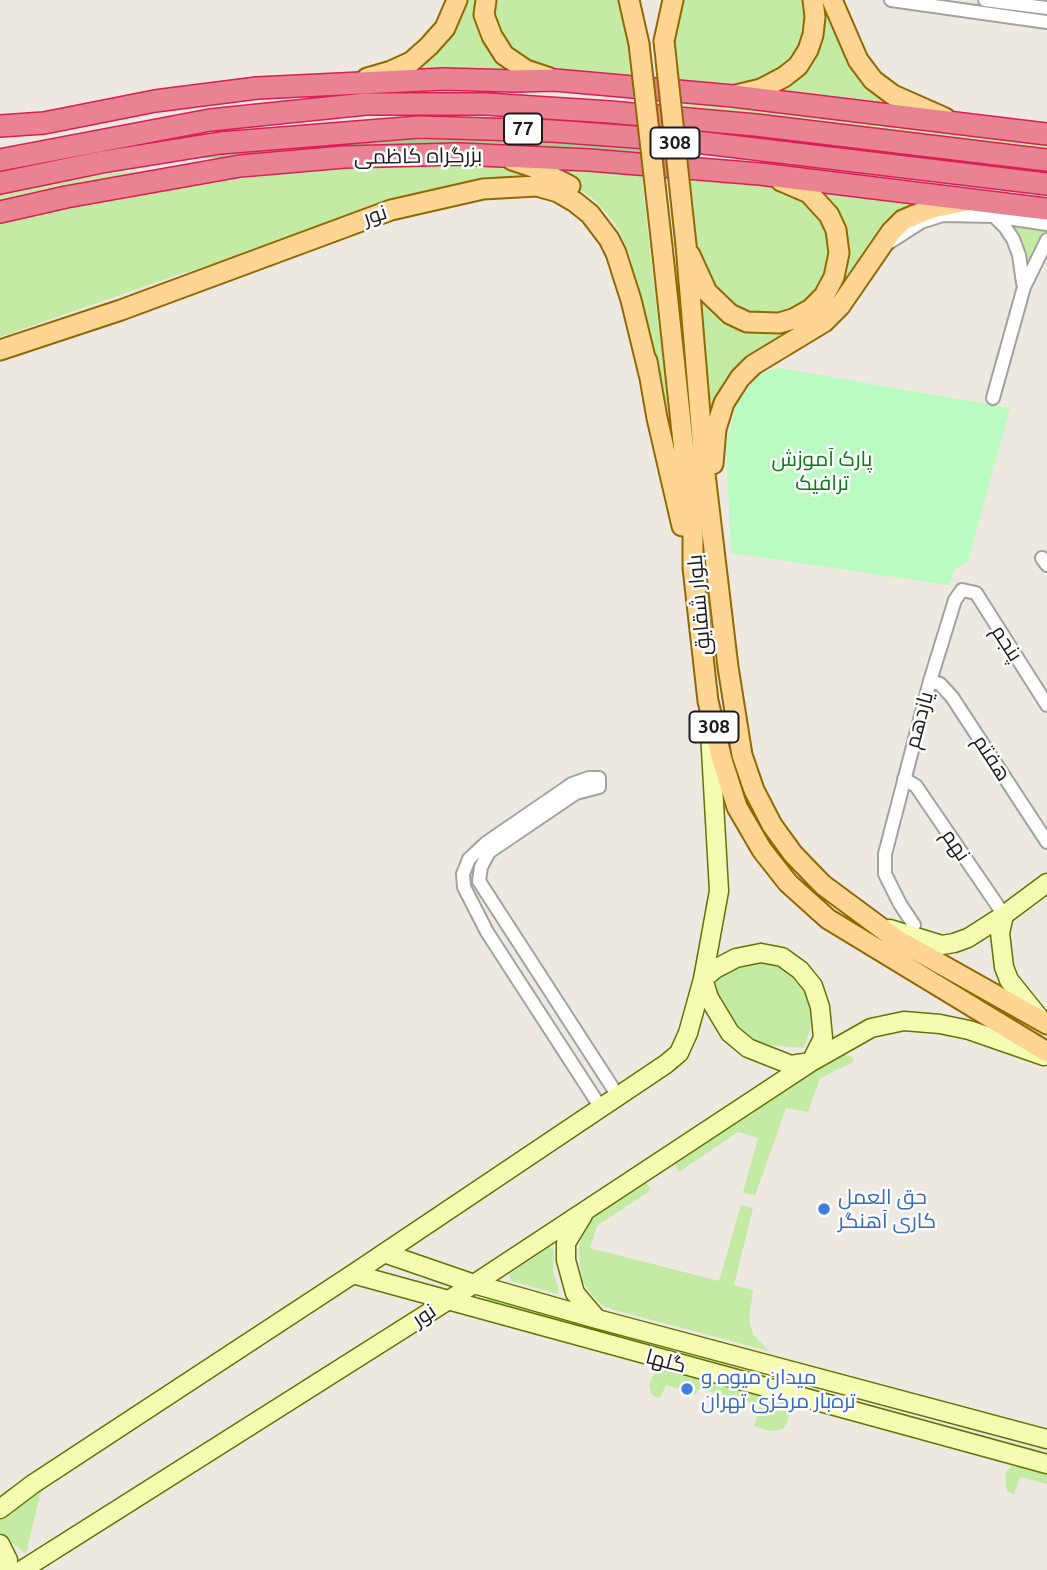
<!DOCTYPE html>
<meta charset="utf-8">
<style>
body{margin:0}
canvas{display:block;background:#ede9e0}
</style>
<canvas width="1047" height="1570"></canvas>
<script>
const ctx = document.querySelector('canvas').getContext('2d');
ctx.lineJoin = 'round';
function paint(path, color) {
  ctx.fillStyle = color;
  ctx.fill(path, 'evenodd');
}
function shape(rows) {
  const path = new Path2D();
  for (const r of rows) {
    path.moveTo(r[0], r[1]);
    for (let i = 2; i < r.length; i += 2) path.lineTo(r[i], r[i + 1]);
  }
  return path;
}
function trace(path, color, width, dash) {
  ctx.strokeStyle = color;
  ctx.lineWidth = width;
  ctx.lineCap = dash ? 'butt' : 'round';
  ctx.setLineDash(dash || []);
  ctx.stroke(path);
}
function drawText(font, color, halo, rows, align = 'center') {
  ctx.font = font + ' Ubuntu,Cairo,sans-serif';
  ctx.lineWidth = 5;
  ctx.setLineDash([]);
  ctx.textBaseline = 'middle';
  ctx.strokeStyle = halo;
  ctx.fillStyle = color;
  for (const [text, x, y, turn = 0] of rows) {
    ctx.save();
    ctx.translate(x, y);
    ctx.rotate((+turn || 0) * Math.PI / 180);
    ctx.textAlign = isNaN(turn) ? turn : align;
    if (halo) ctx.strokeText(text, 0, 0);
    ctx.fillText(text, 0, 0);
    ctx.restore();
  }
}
const grass = shape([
 [464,0,476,0,474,10,480,33,492,58,505,69,523,76,394,75],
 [492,0,623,0,631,78,557,74,524,64,496,35],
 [679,0,805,0,808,8,803,44,781,72,739,87,677,82,673,30],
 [825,0,842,41,908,109,773,92,783,87,820,5],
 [684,96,1047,140,1047,152,685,109],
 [448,160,516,164,554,180,570,190,599,216,614,237,625,262,635,300,614,241,597,217,561,186,552,182,520,180,462,186,377,208,291,241,180,274,0,337,0,218,148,188,259,172,363,162],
 [554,162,641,170,677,487,643,309,628,251,619,230,606,212,592,198,557,174],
 [180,168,0,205,0,194,58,182,115,173],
 [690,175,769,182,799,193,828,227,831,269,816,295,791,312,754,316,719,298,701,264,696,242],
 [807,186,936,202,839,298,754,357,711,438,699,288,709,304,795,324,844,256],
 [1008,221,1047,227,1047,230,1031,255,1027,269,1026,257,1021,239],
 [754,963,779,966,799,980,810,1001,811,1027,804,1048,758,1044,730,1020,712,981,732,970],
 [839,1055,848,1055,853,1058,853,1062,820,1078,808,1112,786,1108,755,1196,743,1192,758,1138,738,1132,679,1172,674,1163],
 [646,1182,651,1190,597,1226,590,1248,719,1281,741,1205,753,1208,734,1285,753,1290,749,1320,753,1334,769,1351,614,1310,603,1306,592,1295,583,1282,580,1265,579,1246,586,1225,599,1212],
 [550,1247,554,1250,553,1273,559,1290,558,1294,511,1281,509,1274],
 [488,1296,610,1329,610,1332,608,1335,487,1303],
 [662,1370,780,1400,786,1404,789,1411,788,1420,784,1428,777,1431,766,1430,754,1426,760,1405,699,1389,696,1394,666,1385,660,1398,652,1395,649,1387,651,1379,655,1373],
 [1016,1465,1047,1473,1047,1484,1020,1477,1014,1495,1007,1491,1005,1475,1009,1468],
 [49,1479,40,1495,26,1554,0,1532,0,1516]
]);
const forest = shape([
 [434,134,639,145,640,157,192,158,248,148]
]);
const park = shape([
 [779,368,1010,408,968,561,955,569,949,585,731,553,726,444,737,403,759,374]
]);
const street = shape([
 [891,0,1047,22],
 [985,0,1047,8],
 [994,216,1005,227,1013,239,1019,255,1023,283],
 [890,242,921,222,943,215,994,216,1047,224],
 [993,398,1024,287,1047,240],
 [1042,558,1047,565],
 [930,681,940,684,952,697,1047,842],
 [904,779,916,786,1004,915],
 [914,925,900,904,885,874,885,854,930,681,955,600,962,590,976,593,1047,705],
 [601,1108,487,932,464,887,463,874,469,859,486,843,572,784,589,778,599,778,599,787,576,793,489,852,481,867,479,881,618,1096]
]);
const secondary = shape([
 [1004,915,1000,933,1004,967,1009,980,1038,1016],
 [890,929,942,945,954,943,968,938,1004,915,1047,883],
 [761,953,782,957,800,970,813,986,820,1007,823,1038,811,1062,791,1065,748,1048,730,1033,709,998,703,979,715,969,736,958,761,953],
 [583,1215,566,1243,566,1260,575,1293,597,1319],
 [384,1253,474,1284,597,1319,1047,1439],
 [353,1274,1047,1464],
 [0,1509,33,1484,353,1274,666,1064,679,1053,688,1033,703,979,719,891,710,732],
 [0,1544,8,1560,7,1570],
 [22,1570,474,1284,811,1062,871,1028,904,1021,940,1024,969,1030,1044,1056]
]);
const primary = shape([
 [486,0,484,15,492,36,504,55,526,70,550,78],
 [629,0,639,44],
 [832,0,858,60,873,80,893,95,945,118],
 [664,41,673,0],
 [367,78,391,71,411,62,429,46,445,28,457,0],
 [736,95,761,89,784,77,798,66,808,50,813,35,815,17,813,0],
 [512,160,533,167,570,186],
 [686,245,705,474,728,667,742,755,754,790,772,825,793,854,823,885,896,939,1047,1024],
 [662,246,693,535,693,568,708,701,722,760,737,807,762,850,788,883,828,919,1047,1052],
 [690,255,707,292,730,314,747,322,779,323,793,319,811,309,824,296,834,277,839,253,836,230,829,215,809,193,781,181],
 [0,350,121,310,391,210,483,189,537,186,558,192,575,202,590,214,609,239,616,253,631,300,649,374],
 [647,361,657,418,682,526],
 [713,464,716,429,724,403,740,378,753,365,824,322,840,306,891,232,903,220,932,208,963,202]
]);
const highway = shape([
 [0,126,44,123,155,101,257,88,444,79,515,81,555,80,733,96,1047,134],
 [0,160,210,120,366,104,486,104,610,112,756,125,1047,160],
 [0,183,102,162,220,143,419,127,553,131,688,141,1047,184],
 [0,212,66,197,240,166,344,157,459,154,589,160,760,174,1047,209]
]);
const primaryBridge = shape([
 [664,41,686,245],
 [639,44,662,246]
]);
const markers = [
 [824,1209,7,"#3f7fe0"],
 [687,1389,7,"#3f7fe0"]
];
const shields = [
 [523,129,38],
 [675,143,49],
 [714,727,49]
];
const shieldNames = [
 ["77",523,129],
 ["308",675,143],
 ["308",714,727]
];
const streetNames = [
 ["بزرگراه کاظمی",418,156,-1],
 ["نور",375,215,-18],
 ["بلوار شقایق",699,605,-95],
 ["پنجم",1007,643,57],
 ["یازدهم",919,720,-75],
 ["هفتم",992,758,57],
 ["نهم",956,845,56],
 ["نور",424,1315,-33],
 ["گلها",666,1361,15]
];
const parkNames = [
 ["پارک آموزش",822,459],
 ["ترافیک",822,483]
];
const shopNames = [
 ["حق العمل",838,1197],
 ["کاری آهنگر",838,1221],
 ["میدان میوه و",701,1377],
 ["تره‌بار مرکزی تهران",701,1401]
];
paint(grass, '#c3eba3');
paint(forest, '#a2cf93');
paint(park, '#b9fbc1');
trace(street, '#a2a2a2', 16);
trace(secondary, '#637401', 21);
trace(primary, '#926800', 23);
trace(highway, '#dc1d56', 24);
trace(street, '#fff', 12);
trace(secondary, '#f5fbb0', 18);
trace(primary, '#ffd593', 19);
trace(highway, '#e98392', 21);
trace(primaryBridge, '#926800', 23, []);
trace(primaryBridge, '#ffd593', 19);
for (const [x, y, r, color] of markers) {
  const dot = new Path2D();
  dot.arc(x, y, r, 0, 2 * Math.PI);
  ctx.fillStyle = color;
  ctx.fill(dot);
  trace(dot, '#fff', 2.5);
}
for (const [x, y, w] of shields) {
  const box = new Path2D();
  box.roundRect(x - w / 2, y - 15.5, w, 31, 5);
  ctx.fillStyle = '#fff';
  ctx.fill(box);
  trace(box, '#1b1b1b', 2);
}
drawText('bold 19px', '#1b1b1b', null, shieldNames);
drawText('21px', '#1b1b1b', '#fff', streetNames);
drawText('21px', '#077b16', '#fff', parkNames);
drawText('21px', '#366cbe', '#fff', shopNames, 'left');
</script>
